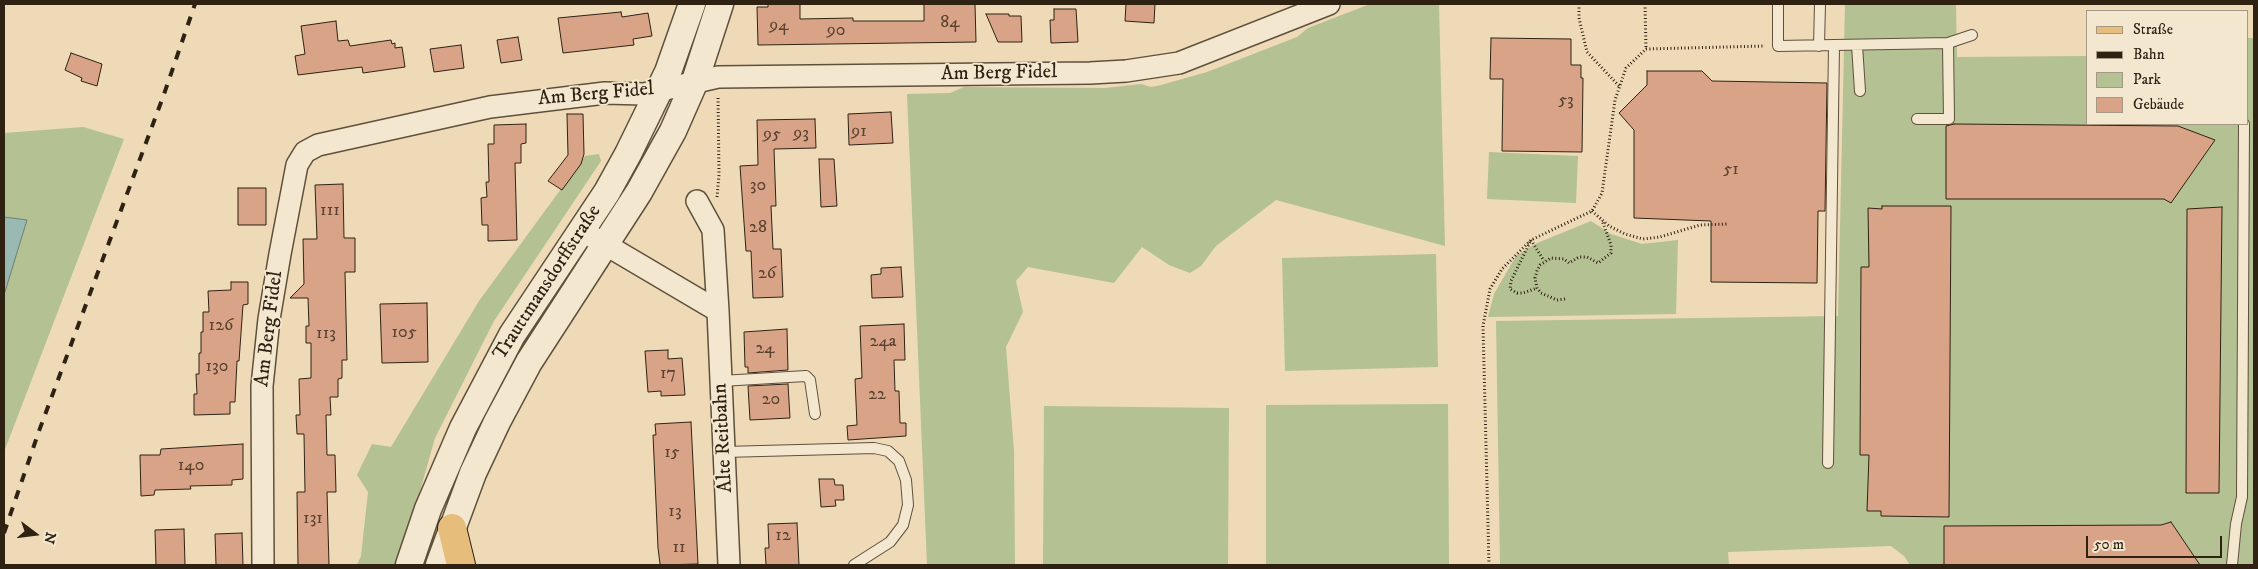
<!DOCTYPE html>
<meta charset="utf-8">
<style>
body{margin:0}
#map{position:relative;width:2258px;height:569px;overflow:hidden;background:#eedab7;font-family:"IM FELL DW Pica",serif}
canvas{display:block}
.frame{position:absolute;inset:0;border:5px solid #2f2213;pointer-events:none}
.legend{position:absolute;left:2086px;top:10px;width:162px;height:115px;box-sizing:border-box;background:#f4e7d0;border:1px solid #a59884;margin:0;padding:6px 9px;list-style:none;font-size:15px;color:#2f2213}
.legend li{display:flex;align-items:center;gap:10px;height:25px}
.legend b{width:25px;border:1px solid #a59884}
.north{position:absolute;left:10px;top:509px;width:50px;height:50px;-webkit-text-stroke:4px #f4e7d0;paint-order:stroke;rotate:105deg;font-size:14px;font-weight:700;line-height:20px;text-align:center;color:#2f2213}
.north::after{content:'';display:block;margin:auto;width:18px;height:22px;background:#2f2213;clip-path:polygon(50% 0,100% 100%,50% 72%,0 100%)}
.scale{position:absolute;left:2086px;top:536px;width:136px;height:22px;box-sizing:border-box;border:2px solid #2f2213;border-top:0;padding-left:6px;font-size:15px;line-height:18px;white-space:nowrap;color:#2f2213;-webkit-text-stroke:4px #f4e7d0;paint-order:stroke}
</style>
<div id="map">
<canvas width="2258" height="569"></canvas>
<div class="frame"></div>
<ul class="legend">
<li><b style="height:6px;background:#e7bd7c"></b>Straße</li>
<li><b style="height:6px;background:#2f2213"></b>Bahn</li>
<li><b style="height:14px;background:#b3c193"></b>Park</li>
<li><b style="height:14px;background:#d8a387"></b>Gebäude</li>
</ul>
<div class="north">N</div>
<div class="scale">50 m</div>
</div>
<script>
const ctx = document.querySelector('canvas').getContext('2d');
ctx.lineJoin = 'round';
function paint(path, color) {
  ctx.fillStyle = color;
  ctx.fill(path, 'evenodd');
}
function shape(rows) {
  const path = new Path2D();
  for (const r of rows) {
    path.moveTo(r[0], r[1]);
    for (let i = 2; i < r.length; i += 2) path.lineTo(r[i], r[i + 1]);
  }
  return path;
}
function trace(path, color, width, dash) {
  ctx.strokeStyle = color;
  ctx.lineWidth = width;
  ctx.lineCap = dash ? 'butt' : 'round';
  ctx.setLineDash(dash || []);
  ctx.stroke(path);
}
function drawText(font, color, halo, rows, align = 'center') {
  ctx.font = font + ' "IM FELL DW Pica",serif';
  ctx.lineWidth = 4;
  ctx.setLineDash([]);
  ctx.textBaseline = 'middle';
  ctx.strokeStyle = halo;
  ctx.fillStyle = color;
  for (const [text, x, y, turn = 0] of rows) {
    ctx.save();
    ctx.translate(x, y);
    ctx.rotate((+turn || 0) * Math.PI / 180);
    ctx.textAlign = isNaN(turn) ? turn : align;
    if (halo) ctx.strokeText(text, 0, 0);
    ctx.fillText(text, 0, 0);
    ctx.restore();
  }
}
const green = shape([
 [1370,4,1439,4,1445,246,1276,200,1216,246,1201,266,1190,273,1169,265,1142,247,1114,283,1028,267,1016,281,1023,312,1006,347,1014,451,1015,565,927,565,907,94,950,93,964,87,1105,88,1141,84,1151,87,1161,85,1207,72,1297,37,1308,28],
 [1845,4,1956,4,1957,57,2087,56,2087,124,2247,124,2247,38,2254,38,2254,565,1910,565,1904,556,1891,546,1728,552,1729,565,1500,565,1496,321,1838,316],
 [83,127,124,139,4,452,4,295,27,220,4,217,4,133],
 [1489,152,1578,156,1576,203,1487,199],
 [599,154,601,161,494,321,435,438,399,565,357,565,361,556,368,492,357,475,372,444,391,447,479,301,585,156],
 [1591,221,1611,234,1642,244,1678,240,1676,314,1488,317,1494,294,1516,256,1535,244],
 [1436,254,1438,367,1285,371,1282,258],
 [575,259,579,261,484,419,495,386],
 [1448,404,1449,565,1266,565,1266,405],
 [1044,406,1229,408,1228,565,1043,565]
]);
const water = shape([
 [4,217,27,220,4,295,4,217]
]);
const building = shape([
 [768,4,800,4,800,19,853,18,853,21,924,21,924,4,975,4,976,42,758,45,757,7,768,7,768,4],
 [1126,4,1155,4,1154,23,1125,21,1126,4],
 [1054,9,1076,9,1078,42,1051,43,1050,20,1054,20,1054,9],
 [621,12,622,17,648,13,652,36,633,39,634,45,563,53,558,18,621,12],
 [986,14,1009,14,1009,16,1021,16,1022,42,998,42,986,14],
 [336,21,338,41,348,40,350,46,391,40,392,44,395,43,395,48,402,47,405,67,363,73,362,67,298,75,295,56,305,54,301,26,336,21],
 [518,37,522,60,501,63,497,40,518,37],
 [1491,38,1571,39,1571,65,1581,65,1581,78,1583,78,1582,152,1502,151,1503,79,1490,79,1491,38],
 [461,45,464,68,434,72,430,49,461,45],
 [71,53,102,64,97,86,81,81,82,78,65,70,71,53],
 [1647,71,1702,71,1712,81,1827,83,1825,211,1818,211,1817,283,1711,282,1711,221,1634,218,1634,130,1619,113,1647,85,1647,71],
 [891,112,893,143,849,145,848,114,891,112],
 [567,114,583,114,584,154,581,164,562,190,548,181,568,155,567,114],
 [815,119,816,148,774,149,776,206,771,206,773,249,781,249,783,297,753,298,751,251,746,251,740,166,758,165,757,120,815,119],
 [526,124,526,143,521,144,521,163,515,163,517,240,488,241,488,225,482,225,481,198,487,197,486,182,489,182,488,144,494,144,494,125,526,124],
 [1954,124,2178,126,2215,140,2171,203,2164,199,1946,199,1946,126,1954,124],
 [819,159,834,159,837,206,821,207,819,159],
 [343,184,344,238,355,238,355,272,345,272,347,360,342,360,342,378,338,379,338,397,330,397,331,415,326,415,327,455,335,455,336,492,327,492,329,565,298,565,297,492,305,492,304,434,297,434,296,415,300,415,299,379,311,378,311,343,306,343,306,326,309,326,308,298,290,298,304,284,303,239,317,239,315,185,343,184],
 [238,188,266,188,266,225,238,225,238,188],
 [1882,206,1951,206,1949,517,1881,516,1881,511,1867,511,1869,455,1860,455,1861,267,1869,267,1868,208,1882,209,1882,206],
 [2222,207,2219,493,2186,493,2187,209,2222,207],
 [901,267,903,297,872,298,871,275,881,274,881,268,901,267],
 [231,282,248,282,248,304,243,305,239,361,237,361,235,402,230,402,230,414,194,415,194,394,197,394,196,374,199,374,199,353,201,353,201,332,203,332,203,312,209,312,208,291,231,290,231,282],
 [427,303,428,362,382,363,380,304,427,303],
 [904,324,905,360,894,360,895,391,899,391,900,423,906,423,906,436,848,440,847,426,857,425,855,379,862,378,860,326,904,324],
 [787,329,788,370,748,373,748,367,745,367,744,332,787,329],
 [668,350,668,359,682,358,685,395,661,396,661,391,648,392,645,351,668,350],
 [788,384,790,418,750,420,748,386,788,384],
 [691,422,698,564,662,565,660,564,658,548,653,435,656,435,655,424,691,422],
 [243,444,243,479,232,480,232,485,190,486,191,489,155,490,154,495,141,496,140,455,160,455,161,449,243,444],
 [819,479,834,479,835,485,843,485,844,500,835,500,836,506,821,507,819,479],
 [2171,522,2200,565,1944,565,1944,526,2161,525,2171,522],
 [797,523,799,565,766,565,765,548,769,548,768,524,797,523],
 [184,529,185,565,156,565,155,530,184,529],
 [242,533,243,565,216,565,215,534,242,533]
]);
const path = shape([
 [1579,4,1579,18,1587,52,1619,86],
 [1645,4,1646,49],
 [717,197,719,175,718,96],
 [1592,211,1609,226,1625,234,1643,239,1660,237,1700,225,1727,224],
 [1531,240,1544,261],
 [1530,242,1511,281,1510,289,1517,293,1523,293,1537,288],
 [1565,299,1557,300,1541,293,1537,288,1535,278,1537,271,1540,265,1551,258,1564,259,1569,263,1579,257,1587,257,1598,263,1611,253,1611,245,1602,220],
 [1489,565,1483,326,1490,289,1502,269,1531,240,1592,211,1602,193,1615,100,1626,68,1646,49,1765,46]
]);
const service = shape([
 [1778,4,1778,46,1948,43,1972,35],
 [1857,45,1860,91],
 [1819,46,1820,4],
 [1917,119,1949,119,1948,43],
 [721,381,806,376,810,380,815,414],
 [724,452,874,448,888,451,899,461,906,480,908,505,903,525,890,542,854,565],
 [1828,463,1834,45],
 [2232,565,2236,524,2242,497,2244,124]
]);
const minor = shape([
 [697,201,713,230,718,311],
 [591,236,718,311,729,565],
 [263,565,262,386,269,319,280,254,297,165,305,152,318,145,490,107,605,93,644,94,718,77,1090,73,1126,71,1179,63,1329,4]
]);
const tertiary = shape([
 [409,565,428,509,463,428,512,335,607,192,628,154,668,72,692,4],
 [439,565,473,473,497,422,529,362,639,192,673,131,695,81,720,4]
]);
const primary = shape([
 [452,528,461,565]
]);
const rail = shape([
 [4,533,39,431,163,97,195,4]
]);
const numberNames = [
 ["84",950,23],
 ["94",779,26],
 ["90",836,31],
 ["53",1566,101],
 ["91",859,132],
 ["93",801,134],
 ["95",772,135],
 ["51",1731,170],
 ["30",758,186],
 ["111",330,211],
 ["28",758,228],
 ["26",767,274],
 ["126",221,326],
 ["105",404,333],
 ["113",326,334],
 ["24a",883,342],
 ["24",765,349],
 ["130",217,367],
 ["17",668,374],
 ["22",877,395],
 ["20",771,400],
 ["15",672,453],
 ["140",191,466],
 ["13",675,512],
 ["131",313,519],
 ["12",783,536],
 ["11",679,548]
];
const streetNames = [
 ["Am Berg Fidel",999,74,-1],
 ["Am Berg Fidel",596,95,-5],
 ["Trauttmansdorffstraße",548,283,-57],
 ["Am Berg Fidel",270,329,-83],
 ["Alte Reitbahn",724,438,-93]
];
paint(green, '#b3c193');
paint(water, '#99bab2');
trace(water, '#6f7d72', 1);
paint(building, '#d8a387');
trace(building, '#2f2213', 1);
trace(service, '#5f503c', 12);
trace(minor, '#5f503c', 24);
trace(tertiary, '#5f503c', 29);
trace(primary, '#2f2213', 30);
trace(path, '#2f2213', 3, [1, 2.5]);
trace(service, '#f4e7d0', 10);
trace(minor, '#f4e7d0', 21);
trace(tertiary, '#f4e7d0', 26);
trace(primary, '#e7bd7c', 28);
trace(rail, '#2f2213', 4, [9, 9]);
drawText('18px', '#594230', null, numberNames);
drawText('20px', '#2f2213', '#f4e7d0', streetNames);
</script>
